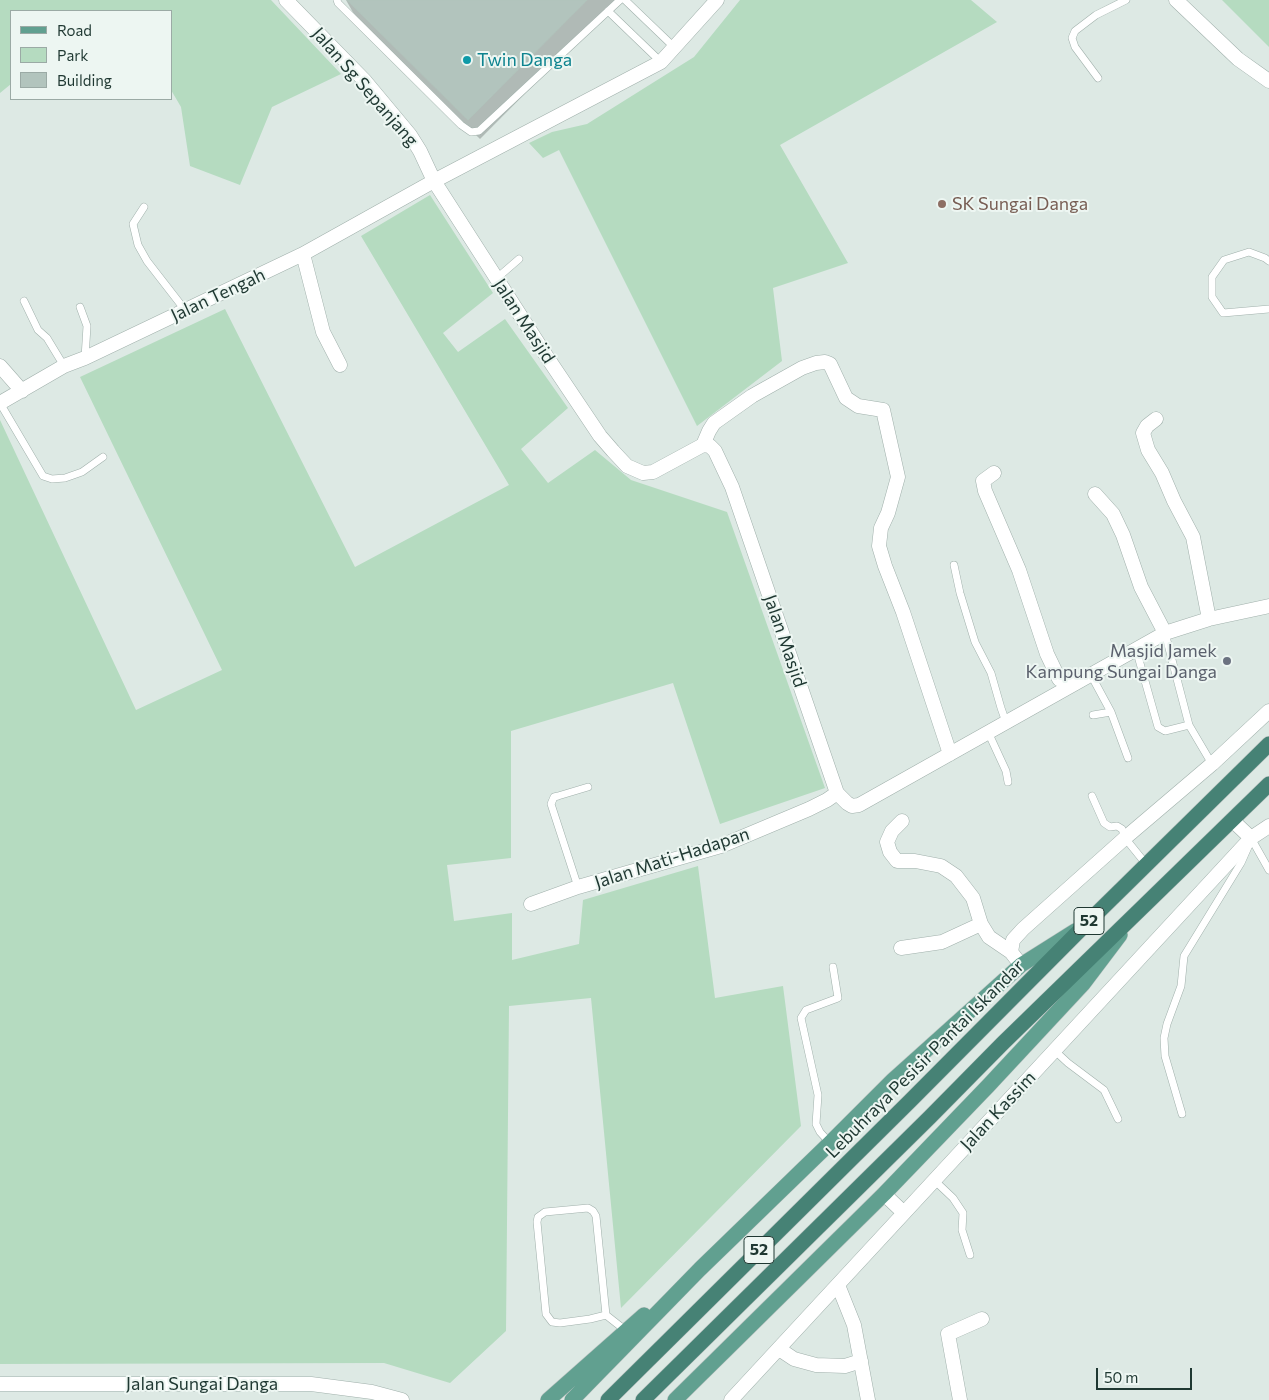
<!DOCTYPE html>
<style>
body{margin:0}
#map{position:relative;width:1269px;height:1400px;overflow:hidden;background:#dde9e4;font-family:Commissioner,sans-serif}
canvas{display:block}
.legend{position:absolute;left:10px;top:10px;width:162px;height:90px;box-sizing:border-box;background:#edf6f2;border:1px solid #9baaa5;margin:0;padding:6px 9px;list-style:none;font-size:15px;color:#1f3832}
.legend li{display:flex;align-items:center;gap:10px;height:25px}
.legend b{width:25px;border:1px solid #9baaa5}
.scale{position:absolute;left:1096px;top:1368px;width:96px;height:22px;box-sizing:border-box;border:2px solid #1f3832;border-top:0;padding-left:6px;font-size:15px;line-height:18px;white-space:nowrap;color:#1f3832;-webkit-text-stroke:4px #edf6f2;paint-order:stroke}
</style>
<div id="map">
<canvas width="1269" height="1400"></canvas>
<ul class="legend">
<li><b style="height:6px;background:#61a090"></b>Road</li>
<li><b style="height:14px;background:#b5dbc0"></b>Park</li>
<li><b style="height:14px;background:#b2c4bd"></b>Building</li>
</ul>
<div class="scale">50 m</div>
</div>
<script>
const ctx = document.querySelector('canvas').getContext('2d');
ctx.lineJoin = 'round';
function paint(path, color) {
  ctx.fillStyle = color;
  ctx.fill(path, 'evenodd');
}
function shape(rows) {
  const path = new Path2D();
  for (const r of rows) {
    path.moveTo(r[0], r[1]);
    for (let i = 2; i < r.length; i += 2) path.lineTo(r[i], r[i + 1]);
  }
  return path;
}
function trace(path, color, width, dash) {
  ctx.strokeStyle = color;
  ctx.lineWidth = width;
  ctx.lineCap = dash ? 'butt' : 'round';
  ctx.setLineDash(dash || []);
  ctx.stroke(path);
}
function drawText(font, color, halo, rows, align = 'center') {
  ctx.font = font + ' Commissioner,sans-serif';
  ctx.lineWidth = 4;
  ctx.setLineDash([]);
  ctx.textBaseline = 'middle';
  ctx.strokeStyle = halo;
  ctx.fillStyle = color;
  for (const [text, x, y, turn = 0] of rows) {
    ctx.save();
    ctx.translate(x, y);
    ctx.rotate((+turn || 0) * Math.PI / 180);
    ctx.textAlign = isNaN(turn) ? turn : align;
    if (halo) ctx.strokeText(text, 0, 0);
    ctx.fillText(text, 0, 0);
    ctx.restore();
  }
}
const green = shape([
 [0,0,271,0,341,74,272,107,240,185,190,166,181,107,171,90,171,11,11,11,11,84,0,93],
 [740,0,971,0,997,22,780,145,848,263,773,288,782,361,697,426,559,150,543,158,529,143,552,132,587,124,694,57],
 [1222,0,1269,0,1269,47],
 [430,195,493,293,443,333,458,352,505,319,568,408,521,449,548,483,595,450,631,480,727,512,825,788,720,824,673,683,511,731,511,858,447,865,454,921,512,913,512,960,579,944,583,900,698,866,715,998,783,986,801,1126,621,1308,591,998,509,1006,506,1331,450,1383,384,1363,0,1364,0,420,136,710,222,670,80,377,225,309,355,567,509,485,361,236]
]);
const shadow = shape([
 [346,0,614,0,616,2,480,139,355,16]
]);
const building = shape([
 [347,0,587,0,468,120,347,0]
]);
const service = shape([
 [337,0,338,3,461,125,471,132,479,131,620,0],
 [625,0,675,48],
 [608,11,661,62],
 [1098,78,1075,47,1072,38,1075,31,1096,15,1126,0],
 [144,207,133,224,138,245,147,261,185,310],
 [1269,261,1265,258,1249,252,1224,260,1212,277,1212,297,1223,313,1269,309],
 [497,278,519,259],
 [24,301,38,330,47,338,64,366],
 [80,307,87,326,85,358],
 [0,403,43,476,52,479,65,478,82,472,103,457],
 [954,565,960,593,975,642,991,673,1001,708,1006,722],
 [1165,633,1189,725,1212,764],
 [1136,649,1158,727,1165,731,1189,725],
 [1091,675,1111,712,1128,758],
 [1093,715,1111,712],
 [988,732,1006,771,1008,782],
 [1092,796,1104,823,1110,827,1117,826,1122,829,1125,838,1146,864],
 [1251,838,1269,870],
 [578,887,551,804,554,797,558,796,588,787],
 [1054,1050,1068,1063,1104,1090,1118,1119],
 [1182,1114,1165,1056,1164,1038,1167,1024,1181,986,1184,956,1241,863,1249,845],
 [830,1143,820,1132,816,1124,818,1095,801,1018,806,1010,838,998,833,967],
 [934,1180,953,1198,963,1213,962,1230,970,1255],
 [606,1315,596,1216,593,1211,588,1208,545,1212,538,1217,537,1222,546,1314,552,1322,560,1323,590,1319,606,1315,625,1330]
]);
const minor = shape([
 [286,0,365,81,410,135,420,151,434,181,547,357,600,436,613,451,627,466,643,473,653,472,703,445,710,446,715,451,732,487,837,793,847,803,852,806,859,805,1165,633,1209,619,1269,606],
 [1176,0,1238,59,1269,81],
 [303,254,323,332,340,365],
 [0,366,22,391],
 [0,403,64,366,85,358,303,254,434,181,661,62,717,0],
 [1156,419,1147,426,1143,433,1148,450,1162,473,1174,501,1193,537,1209,619],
 [703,445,709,431,714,423,752,396,802,368,816,363,825,362,830,364,846,398,858,406,883,410,898,477,888,513,881,528,879,546,885,566,903,612,950,754],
 [994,473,983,481,985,491,1019,570,1047,654,1059,679,1070,686],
 [1095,494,1113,514,1123,535,1141,587,1165,633],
 [1232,820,1251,838],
 [902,821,892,831,887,842,890,852,897,861,915,861,941,866,956,876,973,898,981,924,989,937,1011,952],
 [531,904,578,887,721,846,809,809,827,800,837,793],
 [901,948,942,942,981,924],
 [1021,965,1011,952,1013,940,1023,929,1125,838,1212,764,1269,711],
 [884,1194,904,1213],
 [838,1285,854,1325,868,1400],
 [779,1349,794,1359,816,1365,845,1366,861,1361],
 [0,1384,311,1384,372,1392,402,1400],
 [731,1400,1251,838,1269,826],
 [960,1400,948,1334,982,1319]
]);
const primary = shape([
 [548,1400,644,1315],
 [572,1400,700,1269,830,1143,893,1080,1021,965,1075,931],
 [675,1400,884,1194,988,1086,1083,984,1120,935]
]);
const trunk = shape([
 [608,1400,910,1101,1086,924,1269,744],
 [643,1400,930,1117,1003,1043,1269,784]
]);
const markers = [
 [467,60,5,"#0f9aa8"],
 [942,204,5,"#8d6e63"],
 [1227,661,5,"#6b7280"]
];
const shields = [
 [1089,921,30],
 [759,1250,30]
];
const shieldNames = [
 ["52",1089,921],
 ["52",759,1250]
];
const cultureNames = [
 ["Twin Danga",477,60]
];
const streetNames = [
 ["Jalan Sg Sepanjang",365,87,49],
 ["Jalan Tengah",218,295,-25],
 ["Jalan Masjid",524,321,57],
 ["Jalan Masjid",785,641,71],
 ["Jalan Mati-Hadapan",672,858,-18],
 ["Lebuhraya Pesisir Pantai Iskandar",925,1059,-45],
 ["Jalan Kassim",998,1111,-47],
 ["Jalan Sungai Danga",202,1384]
];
const educationNames = [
 ["SK Sungai Danga",952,204]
];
const worshipNames = [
 ["Masjid Jamek",1217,651],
 ["Kampung Sungai Danga",1217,672]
];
paint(green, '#b5dbc0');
paint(shadow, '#0003');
paint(building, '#b2c4bd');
trace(building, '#b0c3bb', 1);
trace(service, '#a0b0ab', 8);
trace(minor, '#a0b0ab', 15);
trace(primary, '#bcc3c2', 16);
trace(trunk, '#bcc3c2', 16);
trace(service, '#fff', 7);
trace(minor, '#fff', 14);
trace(primary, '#61a090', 15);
trace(trunk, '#468275', 15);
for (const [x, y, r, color] of markers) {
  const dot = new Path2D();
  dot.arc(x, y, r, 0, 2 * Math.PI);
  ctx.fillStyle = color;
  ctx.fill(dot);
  trace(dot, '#edf6f2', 2);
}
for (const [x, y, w] of shields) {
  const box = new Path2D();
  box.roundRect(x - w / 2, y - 13.5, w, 27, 4);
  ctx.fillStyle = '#edf6f2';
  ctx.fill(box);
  trace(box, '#1f3832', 1);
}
drawText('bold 16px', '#1f3832', null, shieldNames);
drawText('18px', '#0d838f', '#edf6f2', cultureNames, 'left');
drawText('18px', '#1f3832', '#edf6f2', streetNames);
drawText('18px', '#785e54', '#edf6f2', educationNames, 'left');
drawText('18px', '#5b616d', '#edf6f2', worshipNames, 'right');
</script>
